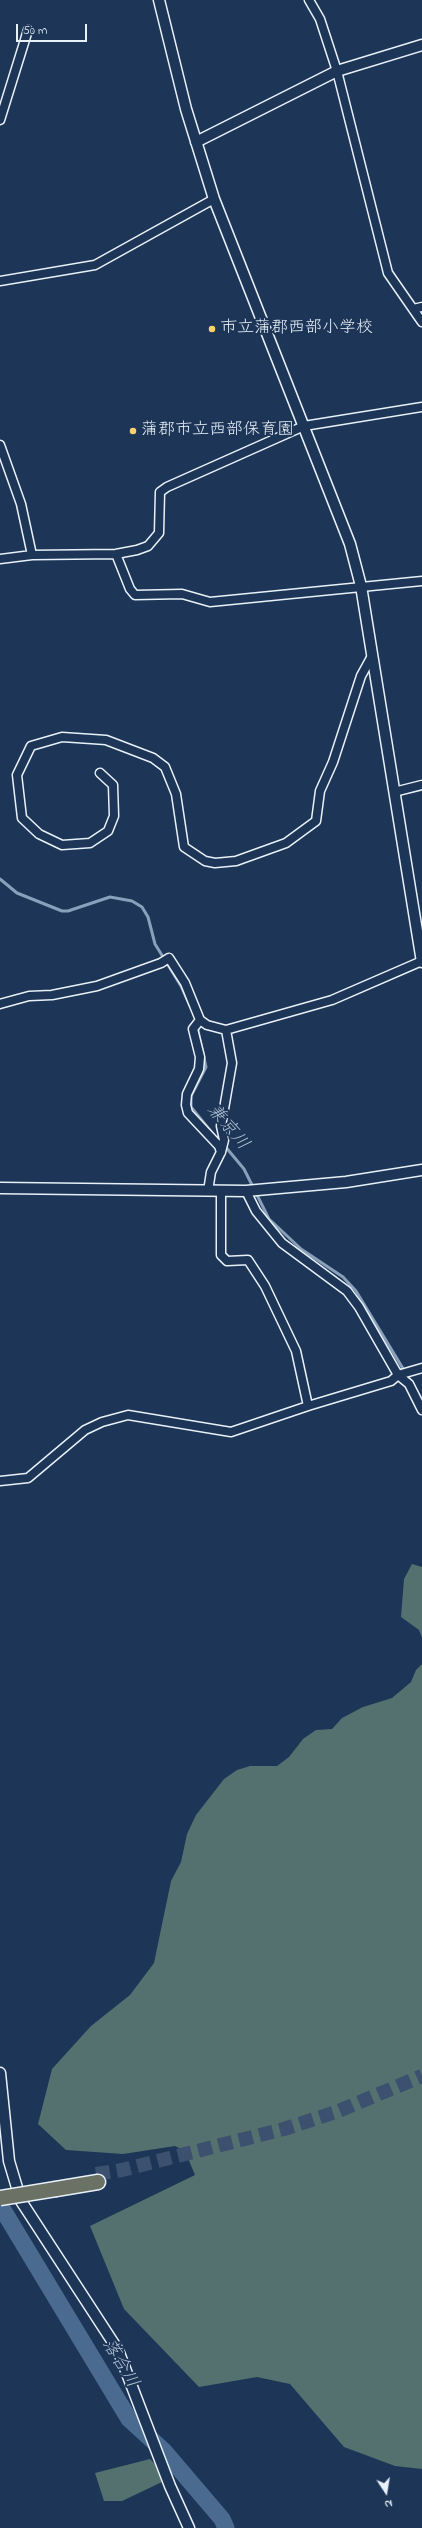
<!DOCTYPE html>
<meta charset="utf-8">
<style>
body{margin:0}
#map{position:relative;width:422px;height:2528px;overflow:hidden;background:#1d3557;font-family:"Indie Flower",sans-serif}
canvas{display:block}
.north{position:absolute;left:366px;top:2472px;width:40px;height:40px;-webkit-text-stroke:3px #1d3557;paint-order:stroke;rotate:168deg;font-size:11px;font-weight:700;line-height:16px;text-align:center;color:#e8f1f8}
.north::after{content:'';display:block;margin:auto;width:14px;height:18px;background:#e8f1f8;clip-path:polygon(50% 0,100% 100%,50% 72%,0 100%)}
.scale{position:absolute;left:16px;top:24px;width:71px;height:18px;box-sizing:border-box;border:2px solid #e8f1f8;border-top:0;padding-left:5px;font-size:12px;line-height:14px;white-space:nowrap;color:#e8f1f8;-webkit-text-stroke:3px #1d3557;paint-order:stroke}
</style>
<div id="map">
<canvas width="422" height="2528"></canvas>
<div class="north">N</div>
<div class="scale">50 m</div>
</div>
<script>
const ctx = document.querySelector('canvas').getContext('2d');
ctx.lineJoin = 'round';
function paint(path, color) {
  ctx.fillStyle = color;
  ctx.fill(path, 'evenodd');
}
function shape(rows) {
  const path = new Path2D();
  for (const r of rows) {
    path.moveTo(r[0], r[1]);
    for (let i = 2; i < r.length; i += 2) path.lineTo(r[i], r[i + 1]);
  }
  return path;
}
function trace(path, color, width, dash) {
  ctx.strokeStyle = color;
  ctx.lineWidth = width;
  ctx.lineCap = dash ? 'butt' : 'round';
  ctx.setLineDash(dash || []);
  ctx.stroke(path);
}
function drawText(font, color, halo, rows, align = 'center') {
  ctx.font = font + ' "Indie Flower","Klee One",sans-serif';
  ctx.lineWidth = 4;
  ctx.setLineDash([]);
  ctx.textBaseline = 'middle';
  ctx.strokeStyle = halo;
  ctx.fillStyle = color;
  for (const [text, x, y, turn = 0] of rows) {
    ctx.save();
    ctx.translate(x, y);
    ctx.rotate((+turn || 0) * Math.PI / 180);
    ctx.textAlign = isNaN(turn) ? turn : align;
    if (halo) ctx.strokeText(text, 0, 0);
    ctx.fillText(text, 0, 0);
    ctx.restore();
  }
}
const green = shape([
 [412,1564,422,1567,422,1638,419,1630,401,1617,404,1579],
 [422,1664,422,2469,395,2466,344,2447,290,2384,257,2377,199,2387,124,2309,90,2226,195,2175,185,2151,175,2146,123,2154,66,2150,38,2124,52,2069,91,2026,130,1995,154,1963,171,1881,181,1862,187,1834,196,1815,224,1779,237,1770,250,1766,277,1766,289,1757,303,1739,316,1730,332,1729,342,1718,363,1707,392,1698,411,1682,416,1670],
 [150,2459,155,2464,162,2482,122,2501,104,2501,95,2473]
]);
const stream = shape([
 [0,879,17,893,62,911,68,911,110,897,132,901,142,907,148,917,155,944,181,986,190,1006],
 [197,1026,206,1067,191,1096,191,1107,213,1134],
 [224,1145,244,1169,269,1219,301,1249,343,1277,356,1291,422,1400]
]);
const river = shape([
 [0,2205,129,2419,164,2451,222,2519,226,2528]
]);
const trunkTunnel = shape([
 [96,2174,122,2170,284,2129,336,2112,422,2076]
]);
const minor = shape([
 [309,0,320,19,337,71,388,273,422,322],
 [0,120,28,30],
 [0,281,95,265,214,199],
 [413,309,422,307],
 [0,445,21,504,32,555],
 [116,554,130,589,135,595,182,594,210,602,422,581],
 [0,559,32,555,116,554,137,550,148,546,159,533,160,492,167,487,304,426,422,407],
 [100,773,113,785,114,816,108,831,90,843,62,845,39,834,22,818,17,775,31,746,62,737,106,740,153,758,165,767,176,794,184,847,205,861,215,863,236,861,286,843,316,821,320,791,333,762,361,676,372,656],
 [394,792,422,785],
 [0,1004,29,996,52,995,97,986,161,963,169,958,185,983,200,1020,207,1025,226,1030,332,1000,422,961],
 [200,1020,193,1029,200,1057,199,1069,187,1094,186,1105,188,1113,219,1146,221,1152],
 [208,1191,211,1172,221,1152,224,1140,221,1126,232,1063,226,1030],
 [221,1191,221,1255,227,1261,248,1260,265,1286,296,1351,308,1406],
 [246,1191,256,1211,282,1243,347,1291,359,1307,398,1375,409,1384,422,1410],
 [0,1481,28,1478,85,1430,102,1422,128,1415,231,1432,308,1406,391,1381,398,1375,422,1368]
]);
const tertiary = shape([
 [159,0,186,109,214,199,350,544,361,586,422,962],
 [196,142,337,71,422,45],
 [0,1188,246,1191,346,1182,422,1170],
 [0,2073,9,2161,21,2201,118,2350,170,2486,189,2528]
]);
const trunk = shape([
 [56,2189,98,2182]
]);
const trunkBridge = shape([
 [0,2198,56,2189]
]);
const markers = [
 [212,329,4,"#ffd166"],
 [133,431,4,"#ffd166"]
];
const poiNames = [
 ["市立蒲郡西部小学校",220,329],
 ["蒲郡市立西部保育園",141,431]
];
const waterNames = [
 ["兼京川",227,1128,50],
 ["落合川",119,2364,59]
];
paint(green, '#54716f');
trace(stream, '#89a0ba', 3);
trace(river, '#4a6a90', 17);
trace(trunkTunnel, '#3b516f', 14, [14, 7]);
trace(minor, '#e8f1f8', 11);
trace(tertiary, '#e8f1f8', 13);
trace(trunk, '#e8f1f8', 17);
trace(minor, '#1d3557', 8);
trace(tertiary, '#1d3557', 10);
trace(trunk, '#6b7165', 14);
trace(trunkBridge, '#e8f1f8', 17, []);
trace(trunkBridge, '#6b7165', 14);
for (const [x, y, r, color] of markers) {
  const dot = new Path2D();
  dot.arc(x, y, r, 0, 2 * Math.PI);
  ctx.fillStyle = color;
  ctx.fill(dot);
  trace(dot, '#1d3557', 1.5);
}
drawText('17px', '#e8f1f8', '#1d3557', poiNames, 'left');
drawText('italic 18px', '#b1c2d4', '#1d3557', waterNames);
</script>
